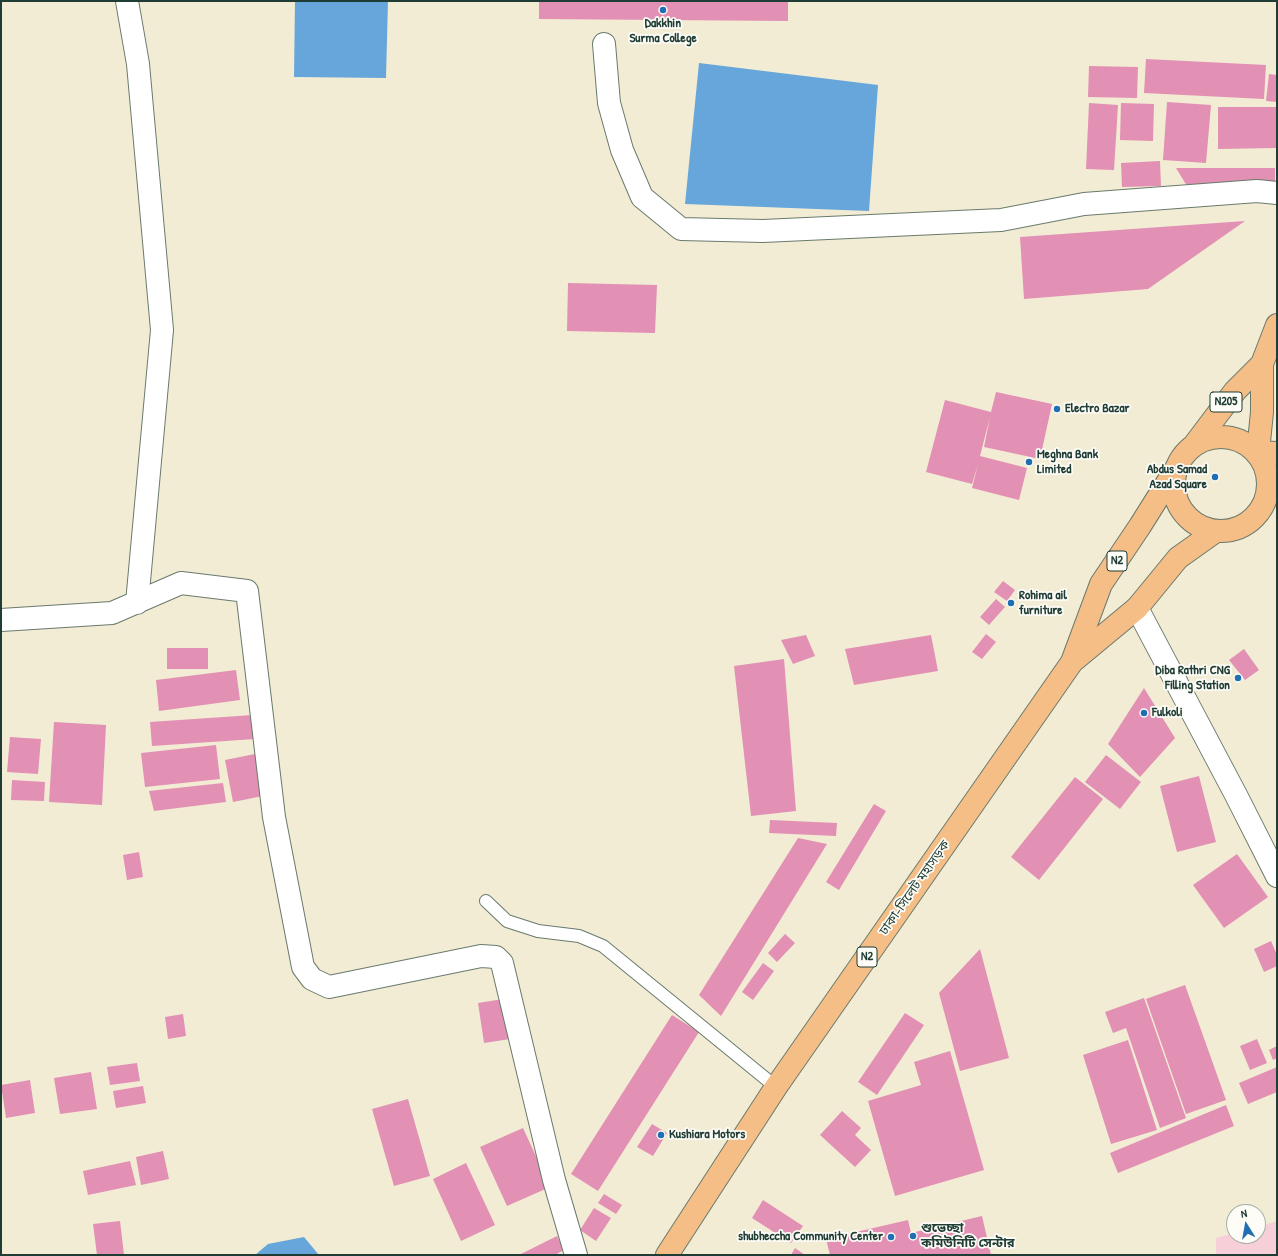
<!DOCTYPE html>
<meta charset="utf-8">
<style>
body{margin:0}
#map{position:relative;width:1278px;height:1256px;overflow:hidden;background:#f2ecd5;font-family:"Patrick Hand",sans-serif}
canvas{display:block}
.frame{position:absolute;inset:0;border:2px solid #1f3d34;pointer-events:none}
.north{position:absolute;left:1226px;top:1204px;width:40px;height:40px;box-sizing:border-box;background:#fdfcf7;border:1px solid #a4b0a9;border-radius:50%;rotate:349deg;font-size:11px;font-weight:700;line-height:16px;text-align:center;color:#1f3d34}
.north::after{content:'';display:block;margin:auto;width:14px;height:18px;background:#1f6fb2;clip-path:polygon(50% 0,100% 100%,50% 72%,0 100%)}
</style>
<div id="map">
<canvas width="1278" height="1256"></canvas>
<div class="frame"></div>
<div class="north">N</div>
</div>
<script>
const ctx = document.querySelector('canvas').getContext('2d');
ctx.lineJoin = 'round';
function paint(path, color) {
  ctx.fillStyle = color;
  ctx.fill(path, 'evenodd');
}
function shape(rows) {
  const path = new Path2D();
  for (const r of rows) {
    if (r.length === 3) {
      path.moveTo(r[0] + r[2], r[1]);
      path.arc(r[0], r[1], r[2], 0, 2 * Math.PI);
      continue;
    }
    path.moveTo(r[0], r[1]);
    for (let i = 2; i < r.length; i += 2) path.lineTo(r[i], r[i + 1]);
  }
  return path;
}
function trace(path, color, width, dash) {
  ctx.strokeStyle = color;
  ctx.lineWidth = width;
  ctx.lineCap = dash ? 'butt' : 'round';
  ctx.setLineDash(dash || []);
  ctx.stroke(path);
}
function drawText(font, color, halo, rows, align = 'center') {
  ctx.font = font + ' "Patrick Hand","Noto Sans Bengali",sans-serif';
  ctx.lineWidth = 3.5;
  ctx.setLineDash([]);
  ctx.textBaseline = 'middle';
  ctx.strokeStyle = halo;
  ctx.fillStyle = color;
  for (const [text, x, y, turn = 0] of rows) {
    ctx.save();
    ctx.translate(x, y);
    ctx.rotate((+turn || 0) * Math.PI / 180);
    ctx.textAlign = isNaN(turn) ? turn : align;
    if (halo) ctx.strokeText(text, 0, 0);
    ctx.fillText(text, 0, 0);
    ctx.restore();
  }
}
const built = shape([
 [1277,1221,1277,1255,1216,1255,1216,1238,1234,1233,1234,1236,1258,1236,1258,1227]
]);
const water = shape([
 [295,1,388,1,386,78,294,77],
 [699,63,878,85,869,211,685,204],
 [304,1237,319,1255,255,1255,268,1244]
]);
const building = shape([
 [539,1,788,1,788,21,539,19],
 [1146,59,1266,65,1264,99,1144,93],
 [1089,66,1138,67,1137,98,1088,97],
 [1269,74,1277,75,1277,102,1266,101],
 [1167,102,1211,105,1206,163,1163,160],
 [1089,103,1118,105,1114,170,1086,169],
 [1121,103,1154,104,1153,141,1120,140],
 [1218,107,1276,107,1276,148,1218,149],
 [1160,161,1161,186,1122,187,1121,163],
 [1176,168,1275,168,1275,186,1187,186],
 [1245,221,1148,289,1024,299,1020,237],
 [568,283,657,285,655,333,567,331],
 [996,392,1052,404,1040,459,984,447,990,417,980,456,1027,468,1019,500,972,488,978,464,972,484,926,472,945,400,991,412],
 [1003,581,1015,590,1007,601,994,592],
 [996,599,1005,607,989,625,980,617],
 [986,634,996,642,982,659,972,652],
 [806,635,815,656,793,664,781,640],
 [931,635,938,671,854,685,845,649],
 [167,648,208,648,208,669,167,669],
 [1244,649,1259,670,1245,680,1229,660],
 [784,659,796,811,751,816,734,666],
 [236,670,240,700,159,711,156,680],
 [1144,688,1175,738,1140,777,1108,744],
 [253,715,255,739,152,746,150,722],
 [54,722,106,725,102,805,49,802],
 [10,737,41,739,38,774,7,772],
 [216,745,220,779,145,787,141,753],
 [255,754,263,796,233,802,225,760],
 [1106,755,1141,782,1120,809,1085,782],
 [1199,776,1216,842,1177,852,1160,786],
 [1075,777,1103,799,1039,880,1011,857],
 [12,780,45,782,44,801,11,800],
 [223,783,226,802,154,811,149,791],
 [874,804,886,811,839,890,826,882],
 [770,820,837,823,836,836,769,833],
 [798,838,827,844,721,1016,699,995],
 [139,852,143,877,127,880,123,855],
 [1237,854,1268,897,1224,928,1193,885],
 [785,934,795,943,777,962,768,953],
 [1271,941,1277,955,1277,966,1264,972,1254,949],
 [980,949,1009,1058,960,1071,939,993],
 [763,963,774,971,753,1000,742,992],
 [1185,985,1226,1100,1186,1114,1146,999],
 [1144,998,1186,1118,1160,1128,1126,1028,1113,1033,1105,1012],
 [503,999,510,1039,484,1043,478,1003],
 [905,1013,924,1025,877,1095,858,1082],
 [183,1014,186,1036,168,1039,165,1017],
 [672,1015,699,1032,598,1191,571,1174],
 [1257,1039,1267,1063,1250,1070,1240,1046],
 [1128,1040,1157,1130,1111,1144,1083,1055],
 [1277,1046,1277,1058,1273,1060,1269,1050],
 [950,1051,984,1170,895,1196,868,1101,921,1085,914,1062],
 [137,1063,140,1081,110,1085,107,1067],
 [1277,1067,1277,1092,1248,1104,1239,1083],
 [91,1072,97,1109,60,1114,54,1078],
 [30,1080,35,1113,6,1118,1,1085],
 [143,1086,146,1103,116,1108,113,1091],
 [408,1099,430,1176,394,1186,372,1109],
 [1226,1105,1234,1126,1118,1173,1110,1153],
 [842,1111,861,1128,855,1135,871,1150,855,1167,820,1135],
 [652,1124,667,1133,653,1156,637,1147],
 [523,1128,550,1187,507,1206,480,1147],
 [163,1151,169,1179,141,1185,136,1157],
 [130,1161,136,1185,88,1195,83,1171],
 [466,1163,495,1225,461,1241,433,1179],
 [604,1194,622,1205,616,1214,598,1203],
 [763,1200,803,1226,791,1243,752,1218],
 [594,1208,611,1218,596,1241,580,1230],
 [982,1216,991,1255,830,1255,826,1239,908,1220,911,1233],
 [120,1221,124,1255,97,1255,93,1224],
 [557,1236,564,1250,555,1255,519,1255],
 [795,1248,805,1255,791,1255]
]);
const lane = shape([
 [486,901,507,921,538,931,579,936,603,946,776,1087]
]);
const street = shape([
 [127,1,138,64,162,330,137,603],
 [604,44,609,103,622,150,642,197,681,229,763,231,1001,220,1084,204,1257,191,1277,193],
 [1137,608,1236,795,1277,876],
 [1,620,112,613,181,583,247,591,274,817,303,967,312,979,329,987,481,956,496,957,502,963,554,1180,576,1255]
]);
const highway = shape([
 [1277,325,1262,364,1262,412,1258,452,1277,453],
 [1221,484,47],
 [1195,444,1235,391,1262,364],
 [1073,661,1137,608,1178,558,1216,531],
 [667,1255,776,1087,1072,662,1101,584,1140,526,1177,467]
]);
const markers = [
 [663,10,4,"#1f6fb2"],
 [1057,409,4,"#1f6fb2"],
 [1029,462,4,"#1f6fb2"],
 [1215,477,4,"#1f6fb2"],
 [1011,603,4,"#1f6fb2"],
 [1238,678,4,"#1f6fb2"],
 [1144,713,4,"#1f6fb2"],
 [661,1135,4,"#1f6fb2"],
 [913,1236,4,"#1f6fb2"],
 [891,1237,4,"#1f6fb2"]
];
const shields = [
 [1226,402,32],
 [1117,561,20],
 [867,957,20]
];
const shieldNames = [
 ["N205",1226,402],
 ["N2",1117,561],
 ["N2",867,957]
];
const poiNames = [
 ["Dakkhin",663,24,"center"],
 ["Surma College",663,39,"center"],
 ["Electro Bazar",1065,409],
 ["Meghna Bank",1037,455],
 ["Limited",1037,470],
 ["Abdus Samad",1207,470,"right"],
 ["Azad Square",1207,485,"right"],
 ["Rohima ail",1019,596],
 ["furniture",1019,611],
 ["Diba Rathri CNG",1230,671,"right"],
 ["Filling Station",1230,686,"right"],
 ["Fulkoli",1152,713],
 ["Kushiara Motors",669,1135],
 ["শুভেচ্ছা",921,1229],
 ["কমিউনিটি সেন্টার",921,1244],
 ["shubheccha Community Center",883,1237,"right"]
];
const streetNames = [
 ["ঢাকা-সিলেট মহাসড়ক",915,888,-55]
];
paint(built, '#f6cfd8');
paint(water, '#67a6da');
paint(building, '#e290b3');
trace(lane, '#697a6c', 14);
trace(street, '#697a6c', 24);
trace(highway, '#697a6c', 24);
trace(lane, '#fff', 12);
trace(street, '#fff', 22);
trace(highway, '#f6be87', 22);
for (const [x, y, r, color] of markers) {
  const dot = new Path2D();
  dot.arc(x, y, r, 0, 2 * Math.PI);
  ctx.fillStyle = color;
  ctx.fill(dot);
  trace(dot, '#fdfcf7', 1.5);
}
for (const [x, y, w] of shields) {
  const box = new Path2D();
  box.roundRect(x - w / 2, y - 10, w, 20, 3);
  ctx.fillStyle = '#fdfcf7';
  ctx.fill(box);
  trace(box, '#1f3d34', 1);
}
drawText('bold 12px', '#1f3d34', null, shieldNames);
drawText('bold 13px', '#1f3d34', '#fdfcf7', poiNames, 'left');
drawText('13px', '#1f3d34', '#fdfcf7', streetNames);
</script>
